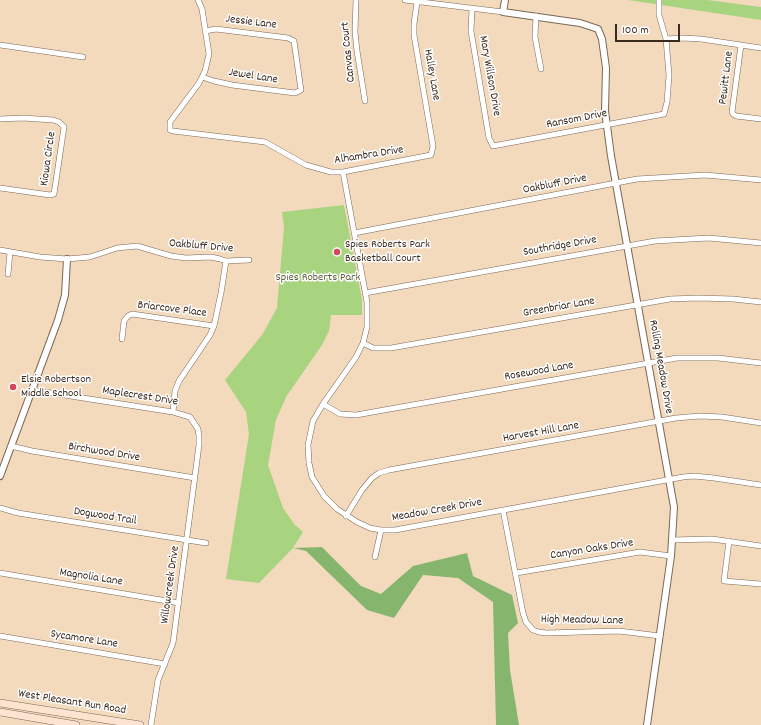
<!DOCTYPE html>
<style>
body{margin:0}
#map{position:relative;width:761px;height:725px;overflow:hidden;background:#f3dabd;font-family:Dekko,sans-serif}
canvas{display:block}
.scale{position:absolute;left:615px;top:24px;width:65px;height:18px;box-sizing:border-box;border:2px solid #3b2a1e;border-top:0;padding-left:5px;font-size:12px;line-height:14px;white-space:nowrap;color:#3b2a1e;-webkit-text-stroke:3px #fff;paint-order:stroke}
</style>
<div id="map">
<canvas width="761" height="725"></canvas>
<div class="scale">100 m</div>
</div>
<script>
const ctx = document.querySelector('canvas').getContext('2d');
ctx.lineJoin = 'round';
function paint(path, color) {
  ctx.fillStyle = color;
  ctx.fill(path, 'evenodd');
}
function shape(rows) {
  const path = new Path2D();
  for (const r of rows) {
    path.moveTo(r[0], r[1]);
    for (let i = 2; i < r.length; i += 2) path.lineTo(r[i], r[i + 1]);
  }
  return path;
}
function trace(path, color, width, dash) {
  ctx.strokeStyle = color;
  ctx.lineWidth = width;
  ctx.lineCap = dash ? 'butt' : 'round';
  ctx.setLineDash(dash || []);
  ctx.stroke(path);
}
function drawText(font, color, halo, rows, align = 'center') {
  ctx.font = font + ' Dekko,sans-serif';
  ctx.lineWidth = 3;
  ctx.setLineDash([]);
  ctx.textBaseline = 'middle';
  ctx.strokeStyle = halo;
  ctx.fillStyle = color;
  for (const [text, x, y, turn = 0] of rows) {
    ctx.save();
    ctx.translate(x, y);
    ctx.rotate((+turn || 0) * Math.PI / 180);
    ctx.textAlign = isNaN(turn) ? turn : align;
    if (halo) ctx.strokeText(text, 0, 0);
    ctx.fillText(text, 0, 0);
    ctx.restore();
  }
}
const green = shape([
 [628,0,708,0,761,7,761,20],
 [344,205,362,300,362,315,331,315,329,331,322,345,286,397,276,420,268,465,283,508,295,525,303,532,293,548,259,583,226,579,249,434,246,412,225,380,262,335,277,308,284,227,282,212]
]);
const forest = shape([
 [322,547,361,586,381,594,413,566,467,553,473,576,512,595,518,623,508,633,510,670,519,725,496,725,493,602,458,578,423,575,394,618,367,610,306,551,293,548]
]);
const minor = shape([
 [198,0,202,9,209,54,205,71,199,83,170,122,170,130,173,131,265,142,306,165,331,172,343,172,431,155,433,146,414,35,414,24,417,2],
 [356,0,355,32,357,51,365,101],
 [405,0,503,12],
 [472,9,471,31,489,138,493,146,664,114,667,102,669,75,666,39,659,15,659,0],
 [536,16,535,37,541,69],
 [666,39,682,38,701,39,761,48],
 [0,45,83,57],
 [741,45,732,112,733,114,736,116,761,119],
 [202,77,214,81,232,85,295,93,301,90,294,41,288,38,216,29,205,31],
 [0,119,23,118,53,120,59,122,64,127,54,194,50,195,0,188],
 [343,172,367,302,367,327,363,343,356,357,323,404,313,421,308,445,309,463,312,477,324,496,337,509,357,522,370,528,381,530,395,530,683,477,694,476,714,478,761,485],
 [354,233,637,179,705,175,761,180],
 [0,250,40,257,67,259,90,257,117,248,137,246,171,256,186,258,211,257,220,259,226,261,249,260],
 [8,274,10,252],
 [365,293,655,241,709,238,761,243],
 [122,339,124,321,128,316,132,314,214,326],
 [363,343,373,348,391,348,670,299,698,298,733,299,761,302],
 [32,390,173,412,190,417,198,429,199,436,199,445,173,643,158,680,151,725],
 [323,404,340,414,356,415,677,358,718,358,761,363],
 [173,412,175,391,179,381,210,335,214,326,221,293,226,261],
 [11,446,32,451,195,478],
 [0,508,18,513,206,543],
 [503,510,523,613,526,622,533,630,539,632,546,633,619,631,660,636],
 [346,516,362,490,372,478,379,473,389,470,676,418,700,416,722,417,761,423],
 [672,540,712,539,761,546],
 [729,541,724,581,761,584],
 [375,557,381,530],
 [0,573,179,603],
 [516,573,640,552,671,556],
 [0,636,165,664]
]);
const tertiary = shape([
 [505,0,503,12,580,23,598,29,602,39,606,68,605,111,611,156,674,507,671,556,647,725],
 [0,476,58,320,65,295,67,259]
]);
const secondary = shape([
 [0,703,140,725],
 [0,712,76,725]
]);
const markers = [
 [337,252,4,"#d1495b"],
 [13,387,4,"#d1495b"]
];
const streetNames = [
 ["Jessie Lane",251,23,7],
 ["Canvas Court",349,52,-96],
 ["Halley Lane",431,75,80],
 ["Mary Willson Drive",489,76,80],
 ["Jewel Lane",253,77,9],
 ["Pewitt Lane",727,78,-83],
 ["Ransom Drive",577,120,-11],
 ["Alhambra Drive",369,156,-9],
 ["Kiowa Circle",49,159,-82],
 ["Oakbluff Drive",555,185,-11],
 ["Oakbluff Drive",201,247,5],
 ["Southridge Drive",560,247,-10],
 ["Greenbriar Lane",559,308,-10],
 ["Briarcove Place",172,310,7],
 ["Rolling Meadow Drive",660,367,80],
 ["Rosewood Lane",539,372,-10],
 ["Maplecrest Drive",140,397,9],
 ["Harvest Hill Lane",541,433,-10],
 ["Birchwood Drive",104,453,9],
 ["Meadow Creek Drive",437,511,-10],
 ["Dogwood Trail",105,517,9],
 ["Canyon Oaks Drive",592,550,-9],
 ["Magnolia Lane",91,578,9],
 ["Willowcreek Drive",171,585,-82],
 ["High Meadow Lane",582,621,1],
 ["Sycamore Lane",84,640,9],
 ["West Pleasant Run Road",72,703,9]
];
const poiNames = [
 ["Spies Roberts Park",345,245],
 ["Basketball Court",345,259],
 ["Elsie Robertson",21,380],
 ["Middle School",21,394]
];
const parkNames = [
 ["Spies Roberts Park",318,278]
];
paint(green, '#a8d480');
paint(forest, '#86b66e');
trace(minor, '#7b6856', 6);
trace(tertiary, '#7b6856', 8);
trace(secondary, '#7b6856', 8);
trace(minor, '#fff', 5);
trace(tertiary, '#fff', 6);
trace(secondary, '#fde4d1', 7);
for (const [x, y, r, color] of markers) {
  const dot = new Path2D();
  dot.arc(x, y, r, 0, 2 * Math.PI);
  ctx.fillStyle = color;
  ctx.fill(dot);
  trace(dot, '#fff', 1.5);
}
drawText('12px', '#3b2a1e', '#fff', streetNames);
drawText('12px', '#3b2a1e', '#fff', poiNames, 'left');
drawText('12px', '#5c5d3b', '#fff', parkNames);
</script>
